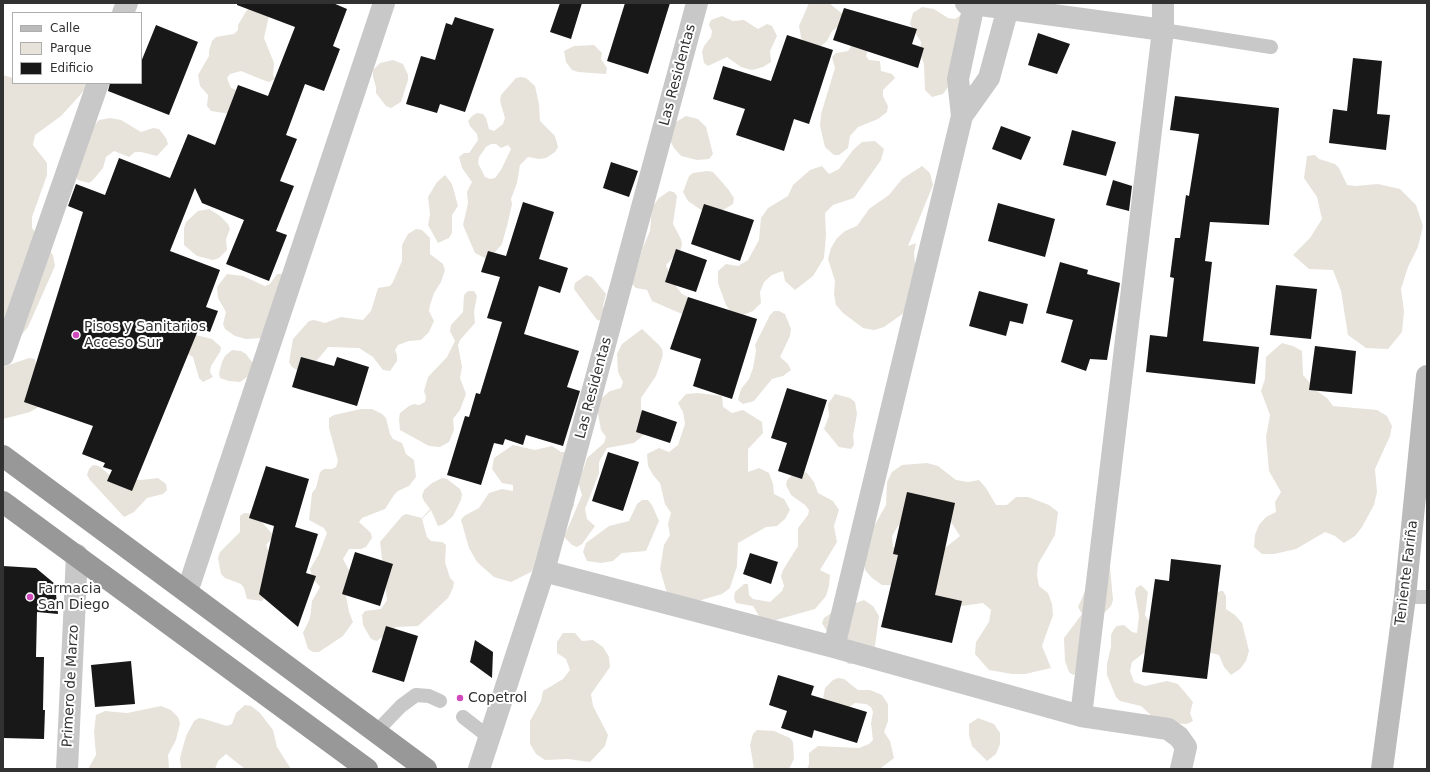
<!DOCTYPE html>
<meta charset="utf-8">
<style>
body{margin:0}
#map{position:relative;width:1430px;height:772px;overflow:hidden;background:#fff;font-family:"DejaVu Sans",sans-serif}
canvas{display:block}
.frame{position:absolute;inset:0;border:4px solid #313131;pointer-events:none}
.legend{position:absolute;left:12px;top:12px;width:130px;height:72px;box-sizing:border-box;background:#fff;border:1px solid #adadad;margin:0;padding:5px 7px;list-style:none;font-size:12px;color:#313131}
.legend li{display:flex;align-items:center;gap:8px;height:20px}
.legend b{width:20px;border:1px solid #adadad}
</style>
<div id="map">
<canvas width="1430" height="772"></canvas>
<div class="frame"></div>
<ul class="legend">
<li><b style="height:5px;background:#bbb"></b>Calle</li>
<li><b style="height:11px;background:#e7e3db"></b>Parque</li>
<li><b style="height:11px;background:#181818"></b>Edificio</li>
</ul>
</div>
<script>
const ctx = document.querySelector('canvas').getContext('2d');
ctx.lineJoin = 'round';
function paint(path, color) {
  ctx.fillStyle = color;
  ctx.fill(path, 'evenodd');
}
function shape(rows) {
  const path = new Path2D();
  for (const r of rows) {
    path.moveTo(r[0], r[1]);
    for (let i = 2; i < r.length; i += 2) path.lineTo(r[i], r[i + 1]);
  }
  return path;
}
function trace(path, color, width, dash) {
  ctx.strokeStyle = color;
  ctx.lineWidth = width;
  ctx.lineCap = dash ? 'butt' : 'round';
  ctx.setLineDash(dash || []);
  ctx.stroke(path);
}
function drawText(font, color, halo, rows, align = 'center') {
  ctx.font = font + ' "DejaVu Sans",sans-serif';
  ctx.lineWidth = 4;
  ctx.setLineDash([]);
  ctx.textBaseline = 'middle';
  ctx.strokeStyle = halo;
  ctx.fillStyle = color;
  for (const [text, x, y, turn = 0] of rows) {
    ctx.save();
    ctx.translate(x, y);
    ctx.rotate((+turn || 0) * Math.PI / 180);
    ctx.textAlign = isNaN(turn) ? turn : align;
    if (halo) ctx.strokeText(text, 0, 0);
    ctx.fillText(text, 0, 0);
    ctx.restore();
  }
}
const green = shape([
 [809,3,829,3,845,16,845,22,832,31,827,41,817,49,803,42,801,37,799,26],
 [251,7,269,15,264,38,274,63,273,75,275,79,269,82,263,80,241,71,230,74,227,78,231,88,242,92,231,114,211,111,207,106,208,95,200,86,198,75,209,56,209,51,212,41,216,37,234,34,238,30,238,25,247,10],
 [922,7,934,9,948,18,955,19,964,13,950,84,943,94,932,97,925,90,924,64,920,53,921,42,910,24,913,13],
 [722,16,733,21,744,20,758,29,767,24,772,26,777,36,770,51,771,62,763,67,752,70,741,67,727,57,708,66,704,63,702,52,704,46,711,37,712,31,709,25,711,20],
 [854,42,869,45,866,56,869,60,880,61,881,71,892,74,895,78,883,90,883,96,888,106,887,112,878,119,858,127,850,136,848,148,839,155,834,155,825,147,820,126,821,114,835,68,832,57,836,53,848,51],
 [594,45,602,53,601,59,607,68,606,74,578,72,572,70,566,62,564,51,574,46],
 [393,60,403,64,408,75,408,80,401,102,391,108,386,106,376,93,376,87,373,77,373,70,380,63],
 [3,75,13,78,13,83,91,83,61,116,35,135,33,145,47,163,47,175,32,217,32,228,53,255,55,266,28,327,14,344,3,351],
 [521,77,526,78,535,86,539,104,540,121,555,136,558,147,555,152,546,158,539,159,528,157,520,165,517,183,511,199,512,204,508,222,502,244,491,257,485,258,475,253,463,225,468,203,467,192,472,182,462,168,459,157,464,153,469,153,478,140,477,134,470,126,468,121,472,116,477,113,483,114,486,118,489,129,494,131,503,124,505,118,500,101,501,95,516,78],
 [491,144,496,144,501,148,508,145,511,149,501,170,495,178,490,179,485,177,478,163,479,157,486,147],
 [686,116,698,119,706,127,713,154,709,159,697,160,681,156,674,148,669,138,670,132,676,122],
 [110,118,121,120,141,132,153,128,159,129,166,138,168,144,157,156,141,152,135,152,129,157,114,151,106,157,103,168,93,180,89,183,78,180,71,172,83,137,99,120],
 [875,141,884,149,881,160,854,198,833,205,825,213,826,235,824,258,813,276,795,290,785,281,783,271,772,275,764,282,760,292,761,303,753,311,743,315,732,314,726,305,718,283,718,271,726,264,738,266,748,260,759,240,761,218,768,208,788,196,793,185,810,170,822,166,829,174,839,169,853,150,862,142],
 [1315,155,1319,159,1335,164,1339,168,1347,185,1355,186,1378,184,1400,189,1416,205,1423,226,1418,247,1408,267,1401,289,1404,311,1402,332,1388,349,1366,348,1348,335,1341,291,1333,270,1309,269,1293,255,1310,238,1322,219,1317,197,1304,178,1307,156],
 [922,166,930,173,933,185,908,246,916,243,914,253,918,299,901,315,884,327,874,330,863,328,843,313,836,305,834,294,835,281,828,259,831,248,837,238,845,231,857,226,869,209,889,195,902,179],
 [707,171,713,172,728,189,734,198,733,204,718,213,707,214,688,201,683,192,689,176,693,173],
 [445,175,452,184,458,206,452,215,452,233,449,238,438,243,428,225,430,214,428,197,437,182],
 [669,191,674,192,677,196,673,224,681,239,682,244,681,249,666,265,672,281,682,294,688,297,691,302,682,314,652,301,647,290,636,288,632,284,643,247,650,231,652,207,659,198],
 [209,209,220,216,228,224,230,229,226,239,227,250,219,258,213,260,197,256,184,245,184,228,186,222,198,211],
 [416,229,422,230,430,238,430,254,443,264,445,270,441,282,434,293,430,305,429,311,434,321,429,332,421,340,409,341,398,345,395,350,397,355,397,361,390,371,383,370,373,357,359,348,328,347,313,365,297,370,292,367,289,362,293,339,309,321,314,320,325,323,341,317,363,320,371,311,378,288,390,286,393,282,402,261,402,245,408,234],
 [227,274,243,276,265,286,270,284,277,274,283,274,263,338,246,339,235,336,225,329,223,324,226,312,218,298,217,287],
 [586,275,592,277,606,294,603,306,605,311,602,321,597,320,574,289,575,283],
 [468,291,474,291,477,296,474,312,475,323,460,340,458,345,462,367,460,378,466,394,460,410,453,419,454,430,449,442,440,447,429,446,400,430,399,419,400,413,409,406,414,404,419,405,425,402,426,397,424,391,428,377,447,357,455,341,450,331,451,325,463,312,464,295],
 [774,311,779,311,785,314,791,329,790,336,780,357,788,364,791,370,783,376,772,379,754,401,743,404,738,400,741,389,749,379,753,368,756,351,755,345,770,315],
 [642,329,659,345,662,349,663,355,656,376,641,398,641,419,646,433,634,443,607,448,599,462,599,473,585,509,587,519,595,526,582,544,577,547,572,545,564,537,582,495,577,479,583,470,587,458,604,443,606,437,601,430,596,403,610,391,621,388,623,382,618,372,617,354,622,344],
 [196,335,212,339,221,347,220,352,211,366,210,372,213,377,203,382,199,378,193,357,188,354,191,338],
 [1282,343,1293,346,1302,351,1303,375,1317,391,1327,398,1333,406,1377,410,1387,416,1392,426,1390,436,1375,469,1377,492,1374,505,1362,527,1355,536,1344,543,1335,536,1325,532,1296,549,1274,554,1262,554,1254,547,1255,535,1259,525,1266,517,1276,512,1275,502,1281,492,1269,471,1266,437,1270,415,1261,391,1265,379,1266,357],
 [232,350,241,351,246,354,255,366,254,372,240,382,229,381,220,378,219,373,222,362,225,356],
 [29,358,35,359,36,365,40,406,30,412,3,419,3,367],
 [698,393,722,396,723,407,732,413,743,410,762,422,763,433,748,449,748,472,759,468,769,473,773,484,774,494,784,499,790,510,785,519,777,526,766,527,738,543,737,566,730,588,722,594,691,603,671,600,666,590,660,569,664,545,670,535,668,524,671,513,665,504,660,483,653,475,648,466,647,454,659,448,669,452,678,445,685,424,683,412,678,403,686,394],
 [835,394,850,398,855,402,857,414,853,436,854,445,851,449,839,447,824,429,829,416,828,404],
 [361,409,372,409,382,414,386,418,390,434,393,439,402,443,406,454,414,460,416,477,409,486,398,491,394,495,385,509,362,518,359,522,371,533,372,538,366,547,361,549,349,549,343,559,351,574,346,596,349,612,353,622,343,636,319,652,313,652,308,649,303,633,310,618,312,601,320,587,313,579,310,569,319,554,327,533,324,528,309,520,312,493,316,488,320,472,324,469,332,469,336,467,338,461,329,428,329,418,334,415],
 [513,445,535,450,552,446,561,452,579,452,574,506,538,564,531,572,511,582,494,577,477,562,469,548,461,520,464,516,479,508,489,493,502,489,513,491,513,485,502,483,492,469,494,458],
 [927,463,938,466,956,480,968,482,979,480,987,489,986,488,996,505,1007,505,1016,497,1028,497,1049,505,1058,512,1055,535,1038,564,1037,575,1039,586,1048,593,1052,604,1053,615,1042,646,1051,668,1025,674,1012,674,989,670,975,654,976,642,989,622,991,610,983,603,961,606,939,604,915,585,882,585,872,578,865,570,864,558,869,549,868,537,886,505,887,482,892,472,902,465],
 [938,502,960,536,935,556,924,560,893,547,892,536,898,526,926,504],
 [93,465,99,466,112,477,141,480,158,478,166,484,167,490,163,494,147,498,134,512,124,517,90,480,87,475,89,469],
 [802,471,807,473,814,482,818,493,833,501,839,510,834,526,837,542,820,570,830,575,829,586,826,596,815,609,776,620,764,619,759,616,753,606,736,603,734,598,735,592,744,584,748,584,749,595,753,599,770,602,782,591,784,586,781,576,783,570,798,546,798,528,808,515,809,510,805,505,791,495,786,485,787,480,795,473],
 [442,478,447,479,460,489,462,494,461,500,453,516,444,524,438,526,431,510,422,519,427,537,431,541,442,542,446,545,445,562,450,578,454,582,453,588,448,598,418,626,396,627,377,641,371,639,363,625,362,615,365,611,381,609,387,600,380,542,402,516,406,514,422,518,430,509,424,501,422,496,424,490,432,483],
 [642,500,648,500,652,505,659,521,646,551,622,553,613,561,601,563,587,561,583,552,586,543,609,526,629,521,637,504],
 [244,513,255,514,274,536,266,545,272,560,265,597,262,601,247,599,244,588,241,584,225,578,221,574,218,558,220,552,240,532,240,516],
 [1108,561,1110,567,1113,600,1111,606,1091,626,1082,669,1073,675,1069,672,1065,661,1064,638,1082,614,1078,607,1085,591,1088,569],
 [1141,585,1148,592,1145,615,1148,620,1153,622,1145,652,1132,662,1130,671,1134,682,1145,686,1167,681,1178,684,1193,702,1190,713,1193,721,1187,724,1169,723,1153,717,1141,706,1120,701,1116,697,1107,675,1107,664,1111,647,1111,635,1114,629,1117,626,1124,625,1132,632,1137,633,1139,616,1135,593,1136,588],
 [1220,591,1223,591,1226,596,1226,609,1235,615,1242,623,1249,651,1246,661,1240,669,1231,675,1224,667,1219,655,1204,651,1211,597],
 [864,600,873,606,879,616,875,646,860,663,848,664,841,656,822,623,824,618,834,611],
 [563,633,575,633,582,641,593,640,603,647,609,657,610,667,591,694,593,706,608,735,605,746,590,762,568,759,545,760,536,754,530,744,530,721,541,701,543,691,563,679,570,670,566,659,557,653,557,642],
 [838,678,844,679,858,690,870,690,882,695,888,704,888,721,884,732,890,741,894,758,881,768,807,769,809,764,809,753,818,746,859,748,869,744,873,740,871,723,873,712,871,707,866,704,855,703,846,709,823,699,825,688,833,680],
 [245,705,251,706,260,713,273,730,277,747,291,769,245,769,226,754,218,761,215,769,181,769,180,758,186,736,194,721,199,718,204,719,227,726,232,724,236,713],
 [161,706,171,710,178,717,180,723,176,740,168,755,169,769,88,769,96,755,94,732,96,715,105,711,127,713],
 [978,718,994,724,1000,733,1000,744,996,754,987,761,972,746,969,735,969,724],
 [757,730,774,731,790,738,793,742,794,759,789,769,754,769,750,745,753,734]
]);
const building = shape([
 [237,3,333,3,347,9,333,46,340,49,324,91,305,84,286,135,297,139,280,181,294,186,276,231,287,235,269,281,226,264,244,220,202,203,195,188,170,251,220,270,206,307,218,311,210,332,199,328,132,491,107,481,112,470,103,467,105,463,82,454,93,426,24,402,83,212,68,206,76,184,105,195,119,158,170,178,188,134,215,145,238,85,268,96,295,27,237,5],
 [560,3,582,3,571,39,550,32],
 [625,3,670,3,648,74,607,61],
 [844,8,917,29,912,44,924,48,918,68,833,40],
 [455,17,494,29,465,112,440,104,437,113,406,104,421,56,435,60,446,23,452,25],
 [156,25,198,42,169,115,108,91,110,83,141,83,141,62],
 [1038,33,1070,44,1057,74,1028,65],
 [787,35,833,50,809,124,794,119,784,151,736,135,745,109,713,99,723,66,771,81],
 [1353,58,1382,61,1377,114,1390,115,1386,150,1329,143,1333,109,1347,111],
 [1175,96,1279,108,1269,225,1210,222,1205,261,1212,262,1203,341,1259,347,1255,384,1146,372,1150,335,1167,337,1174,278,1170,277,1175,238,1180,238,1186,195,1189,196,1199,134,1170,130],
 [1001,126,1031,137,1021,160,992,149],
 [1072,130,1116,142,1106,176,1063,165],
 [611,162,638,171,629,197,603,188],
 [1113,180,1132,186,1129,211,1106,205],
 [523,202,554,212,539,259,568,268,560,293,539,286,524,334,579,351,567,387,580,391,563,446,526,435,523,445,505,439,503,445,494,443,481,485,447,475,465,416,469,417,476,393,480,394,502,322,487,318,500,277,481,272,488,251,506,256],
 [998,203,1055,219,1045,257,988,241],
 [704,204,754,220,740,261,691,244],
 [676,249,707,260,696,292,665,282],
 [1060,262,1088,270,1087,274,1120,283,1107,360,1090,359,1086,371,1061,362,1073,320,1046,313],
 [1276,285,1317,289,1311,339,1270,335],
 [979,291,1028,304,1023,324,1010,321,1006,336,969,326],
 [688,297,757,319,732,399,693,386,701,359,670,349],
 [1315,346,1356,351,1352,394,1309,390],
 [301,357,334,366,337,357,369,367,357,406,292,387],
 [787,388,827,400,802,479,778,471,787,443,771,438],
 [642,410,677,422,670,443,636,432],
 [608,452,639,462,623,511,592,501],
 [266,466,309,479,295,527,318,534,306,573,316,576,298,627,259,594,274,526,249,518],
 [907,492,955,503,935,595,962,601,952,643,881,627,898,555,893,554],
 [355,552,393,564,380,606,342,594],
 [750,553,778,562,771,584,743,574],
 [1171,559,1221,565,1207,679,1142,672,1155,579,1169,581],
 [3,566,36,568,55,584,58,614,37,612,36,657,44,657,43,710,45,710,44,739,3,738],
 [386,626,418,636,404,682,372,672],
 [475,640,493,652,492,678,470,662],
 [131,661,135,704,95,707,91,665],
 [778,675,814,686,811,695,867,712,857,743,814,730,812,738,781,728,787,711,769,705]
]);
const lane = shape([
 [1163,30,1271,47],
 [1405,597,1427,597],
 [463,717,490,738],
 [376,732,401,706,416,695,429,696,440,701]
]);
const street = shape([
 [966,3,1163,30,1163,3],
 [123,13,127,3],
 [962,116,989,78,1008,8],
 [3,355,98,83],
 [544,571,834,647,1081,716,1168,729,1179,737,1186,747,1181,769],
 [187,592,384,3],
 [834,647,962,116,958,79,974,4],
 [1081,716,1163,30],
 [67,769,77,555],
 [479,769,544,571,697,3]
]);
const secondary = shape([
 [1382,769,1405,597,1427,376]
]);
const highway = shape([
 [3,456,426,769],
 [3,502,367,769]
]);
const markers = [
 [76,335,4,"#d14abb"],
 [30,597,4,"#d14abb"],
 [460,698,4,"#d14abb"]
];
const streetNames = [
 ["Las Residentas",678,75,-75],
 ["Las Residentas",594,388,-75],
 ["Teniente Fariña",1407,573,-83],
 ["Primero de Marzo",71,686,-87]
];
const poiNames = [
 ["Pisos y Sanitarios",84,327],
 ["Acceso Sur",84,343],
 ["Farmacia",38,589],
 ["San Diego",38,605],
 ["Copetrol",468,698]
];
paint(green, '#e7e3db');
paint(building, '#181818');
trace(lane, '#c8c8c8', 14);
trace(street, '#c8c8c8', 22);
trace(secondary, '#bbb', 22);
trace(highway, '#989898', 22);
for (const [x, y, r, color] of markers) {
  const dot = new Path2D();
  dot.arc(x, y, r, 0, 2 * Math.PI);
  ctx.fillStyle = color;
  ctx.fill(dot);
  trace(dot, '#fff', 1.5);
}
drawText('14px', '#313131', '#fff', streetNames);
drawText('14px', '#313131', '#fff', poiNames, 'left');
</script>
